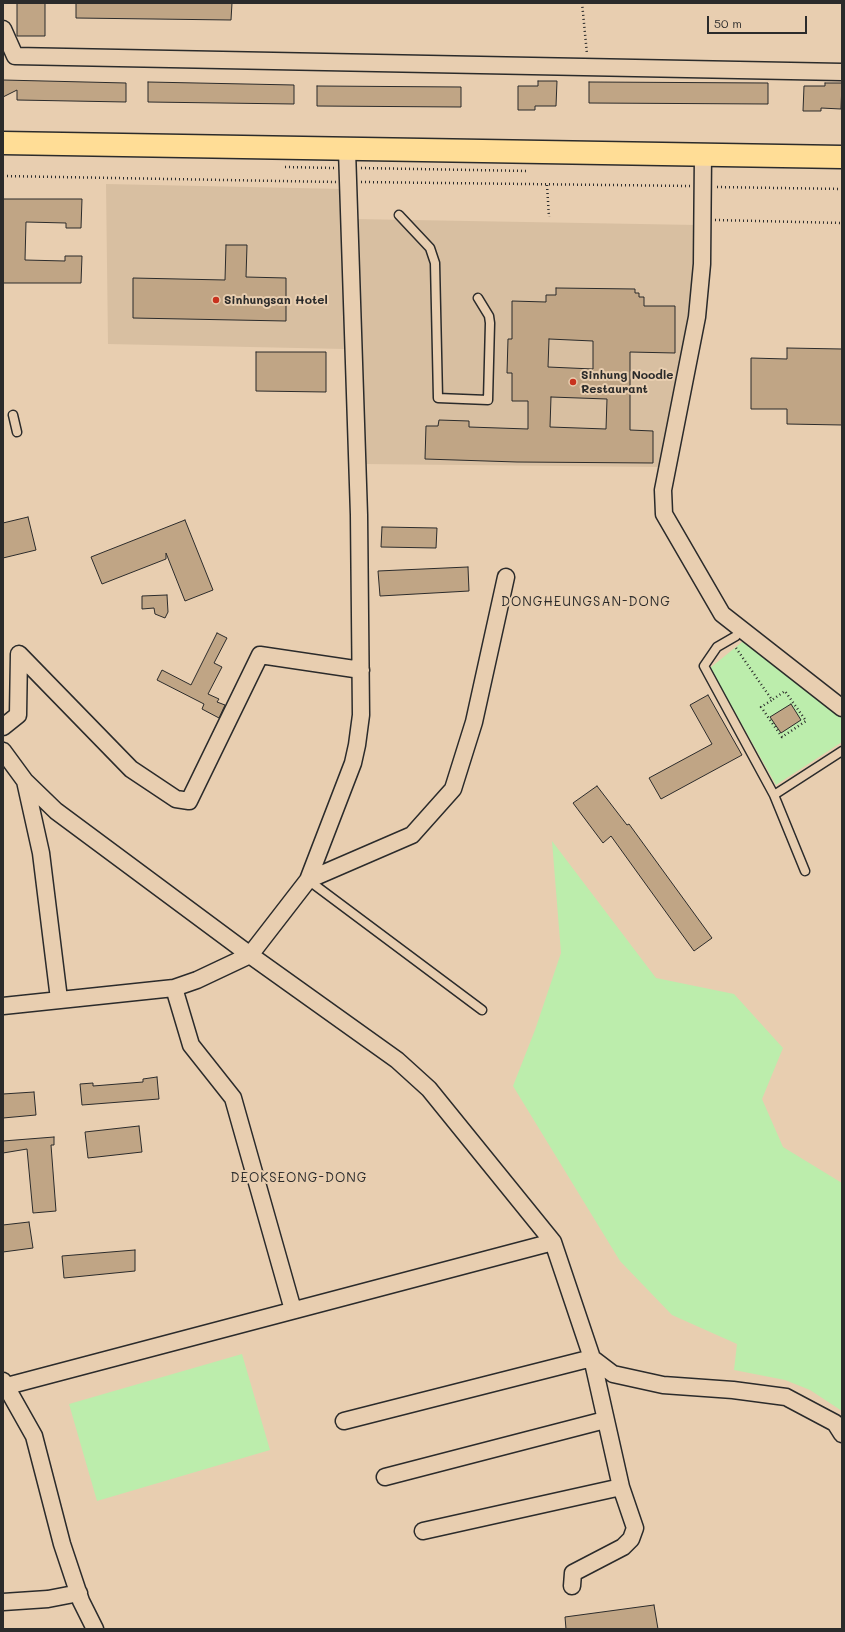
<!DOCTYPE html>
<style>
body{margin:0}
#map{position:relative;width:845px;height:1632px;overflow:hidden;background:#e8ceb0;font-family:Mali,sans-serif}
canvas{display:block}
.frame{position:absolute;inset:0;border:4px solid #2b2b2b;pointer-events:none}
.scale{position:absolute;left:707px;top:16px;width:100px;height:18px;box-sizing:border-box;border:2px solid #2b2b2b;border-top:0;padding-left:5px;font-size:12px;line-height:14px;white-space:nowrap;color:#2b2b2b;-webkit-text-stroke:3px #e8ceb0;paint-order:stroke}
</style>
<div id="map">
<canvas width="845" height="1632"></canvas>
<div class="frame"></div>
<div class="scale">50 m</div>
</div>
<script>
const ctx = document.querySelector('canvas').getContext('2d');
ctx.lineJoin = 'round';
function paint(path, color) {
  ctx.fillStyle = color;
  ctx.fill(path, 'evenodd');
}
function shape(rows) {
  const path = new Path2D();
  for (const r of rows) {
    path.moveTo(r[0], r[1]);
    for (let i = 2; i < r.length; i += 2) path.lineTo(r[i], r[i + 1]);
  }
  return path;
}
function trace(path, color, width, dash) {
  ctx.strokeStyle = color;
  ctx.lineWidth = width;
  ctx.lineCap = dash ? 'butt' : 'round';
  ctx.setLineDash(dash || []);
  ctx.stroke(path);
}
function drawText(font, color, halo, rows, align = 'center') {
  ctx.font = font + ' Mali,sans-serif';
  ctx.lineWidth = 4;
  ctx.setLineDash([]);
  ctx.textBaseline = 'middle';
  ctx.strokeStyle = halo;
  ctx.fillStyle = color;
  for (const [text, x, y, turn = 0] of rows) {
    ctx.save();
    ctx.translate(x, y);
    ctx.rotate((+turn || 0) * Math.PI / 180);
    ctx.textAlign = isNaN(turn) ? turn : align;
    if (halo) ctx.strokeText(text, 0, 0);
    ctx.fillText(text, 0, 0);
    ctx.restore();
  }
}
const built = shape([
 [106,184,343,189,345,349,108,344],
 [354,219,697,225,695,264,690,308,661,467,364,464]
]);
const green = shape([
 [747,638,842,714,842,742,776,785,710,668],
 [552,841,656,978,734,994,783,1048,762,1099,783,1147,842,1183,842,1411,810,1390,785,1380,734,1370,737,1344,672,1315,620,1261,513,1086,535,1030,561,953],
 [242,1354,270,1450,97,1501,69,1404]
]);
const building = shape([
 [17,3,45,3,45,36,17,36,17,3],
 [76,3,232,3,231,20,76,18,76,3],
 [3,80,126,83,126,102,17,100,17,90,3,97,3,80],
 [538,81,557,81,556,106,535,106,535,110,518,110,518,86,538,86,538,81],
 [148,82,294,85,294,104,148,102,148,82],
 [589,82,768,83,768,104,589,103,589,82],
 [825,83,842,83,841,109,821,108,821,111,803,111,804,86,825,86,825,83],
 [317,86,461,87,461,107,317,106,317,86],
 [3,199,82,199,81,228,66,228,66,223,26,222,25,260,65,261,65,256,82,256,81,283,3,283,3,199],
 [226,245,247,245,246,277,286,278,286,321,133,318,133,278,225,280,226,245],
 [556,288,635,289,635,293,639,293,639,297,644,297,644,306,675,306,675,353,630,352,630,430,653,431,653,463,517,462,425,459,426,426,438,426,439,420,469,421,469,427,528,429,528,401,512,401,512,373,507,373,508,339,512,339,512,301,546,302,546,295,556,295,556,288],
 [549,339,593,341,593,369,548,367,549,339],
 [551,397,607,399,606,429,550,427,551,397],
 [787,348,842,349,842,425,787,424,787,409,751,409,751,358,787,359,787,348],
 [256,352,326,352,326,392,256,391,256,352],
 [28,517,36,550,3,558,3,523,28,517],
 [185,520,213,590,185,601,166,553,166,559,102,584,91,557,185,520],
 [382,527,437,528,436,548,381,547,382,527],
 [468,567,469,591,380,596,378,571,468,567],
 [167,595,168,612,165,618,155,614,154,608,142,609,142,596,167,595],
 [217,633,227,638,214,663,222,667,208,694,219,699,217,702,225,705,219,718,202,709,204,704,157,680,162,670,191,685,217,633],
 [708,695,742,755,661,799,649,778,712,744,690,705,708,695],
 [791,704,801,720,781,733,770,717,791,704],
 [597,786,627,825,629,824,712,938,694,951,611,836,603,843,573,803,597,786],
 [157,1077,159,1099,82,1105,80,1084,93,1083,93,1086,143,1082,143,1079,157,1077],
 [34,1092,36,1115,3,1118,3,1094,34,1092],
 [139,1126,142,1152,88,1158,85,1132,139,1126],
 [54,1137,54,1145,51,1145,56,1211,33,1213,27,1149,3,1153,3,1141,54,1137],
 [29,1222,33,1248,3,1252,3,1225,29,1222],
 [135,1250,135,1271,64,1278,62,1256,135,1250],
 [654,1605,658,1629,566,1629,565,1617,654,1605]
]);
const path = shape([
 [582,3,587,54],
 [285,167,334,168],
 [361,168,528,171],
 [3,176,336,182],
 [361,182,690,186],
 [547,185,549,217],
 [717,187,842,189],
 [715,220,842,223],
 [736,648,772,700,761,707,782,737,806,721,785,691,772,700]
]);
const service = shape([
 [399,215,430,248,435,263,438,398,488,400,490,323,489,316,478,298],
 [13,415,17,432],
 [741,628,736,636,717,647,704,666,774,795,805,871],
 [774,795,842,751],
 [308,880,482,1010]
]);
const minor = shape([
 [3,29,15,56,842,72],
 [703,155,702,264,697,317,663,490,664,514,722,614,842,708],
 [19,654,131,769,176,799,189,801,260,655,361,670],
 [3,727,18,715,19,654],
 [3,751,25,781,56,811,250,955,397,1060,429,1089,553,1242,592,1358,613,1374,663,1385,733,1390,786,1397,835,1423,842,1434],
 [25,781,41,853,59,999],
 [308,880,412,835,453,789,474,722,506,577],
 [174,988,191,1045,233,1098,293,1310],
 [3,1006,174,988,197,980,250,955,308,880,353,763,357,745,361,715,359,515,347,150],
 [3,1381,34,1436,62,1544,81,1601,95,1629],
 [7,1386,553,1242],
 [344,1421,592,1358,621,1487,635,1528,631,1539,623,1547,573,1573,572,1586],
 [385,1477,605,1420],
 [423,1531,621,1487],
 [3,1602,48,1599,79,1593]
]);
const trunk = shape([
 [3,143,842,157]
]);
const markers = [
 [216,300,4,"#c8321e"],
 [573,382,4,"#c8321e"]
];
const poiNames = [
 ["Sinhungsan Hotel",224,300],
 ["Sinhung Noodle",581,375],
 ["Restaurant",581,389]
];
const neighbourhoodNames = [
 ["DONGHEUNGSAN-DONG",586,602],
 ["DEOKSEONG-DONG",299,1178]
];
paint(built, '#d8bfa1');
paint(green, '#bcedac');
paint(building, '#c0a585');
trace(building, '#2b2b2b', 1);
trace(service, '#2b2b2b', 11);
trace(minor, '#2b2b2b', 19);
trace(trunk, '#2b2b2b', 25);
trace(path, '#2b2b2b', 2.5, [1, 3]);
trace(service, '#e8ceb0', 8);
trace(minor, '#e8ceb0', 16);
trace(trunk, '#ffdd96', 22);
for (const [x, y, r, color] of markers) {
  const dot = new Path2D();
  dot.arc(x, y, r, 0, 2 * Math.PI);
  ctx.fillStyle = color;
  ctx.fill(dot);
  trace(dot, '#e8ceb0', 1.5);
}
drawText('bold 12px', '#2b2b2b', '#e8ceb0', poiNames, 'left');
ctx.letterSpacing = '1px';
drawText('13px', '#2b2b2b', '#e8ceb0', neighbourhoodNames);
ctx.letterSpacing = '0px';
</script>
